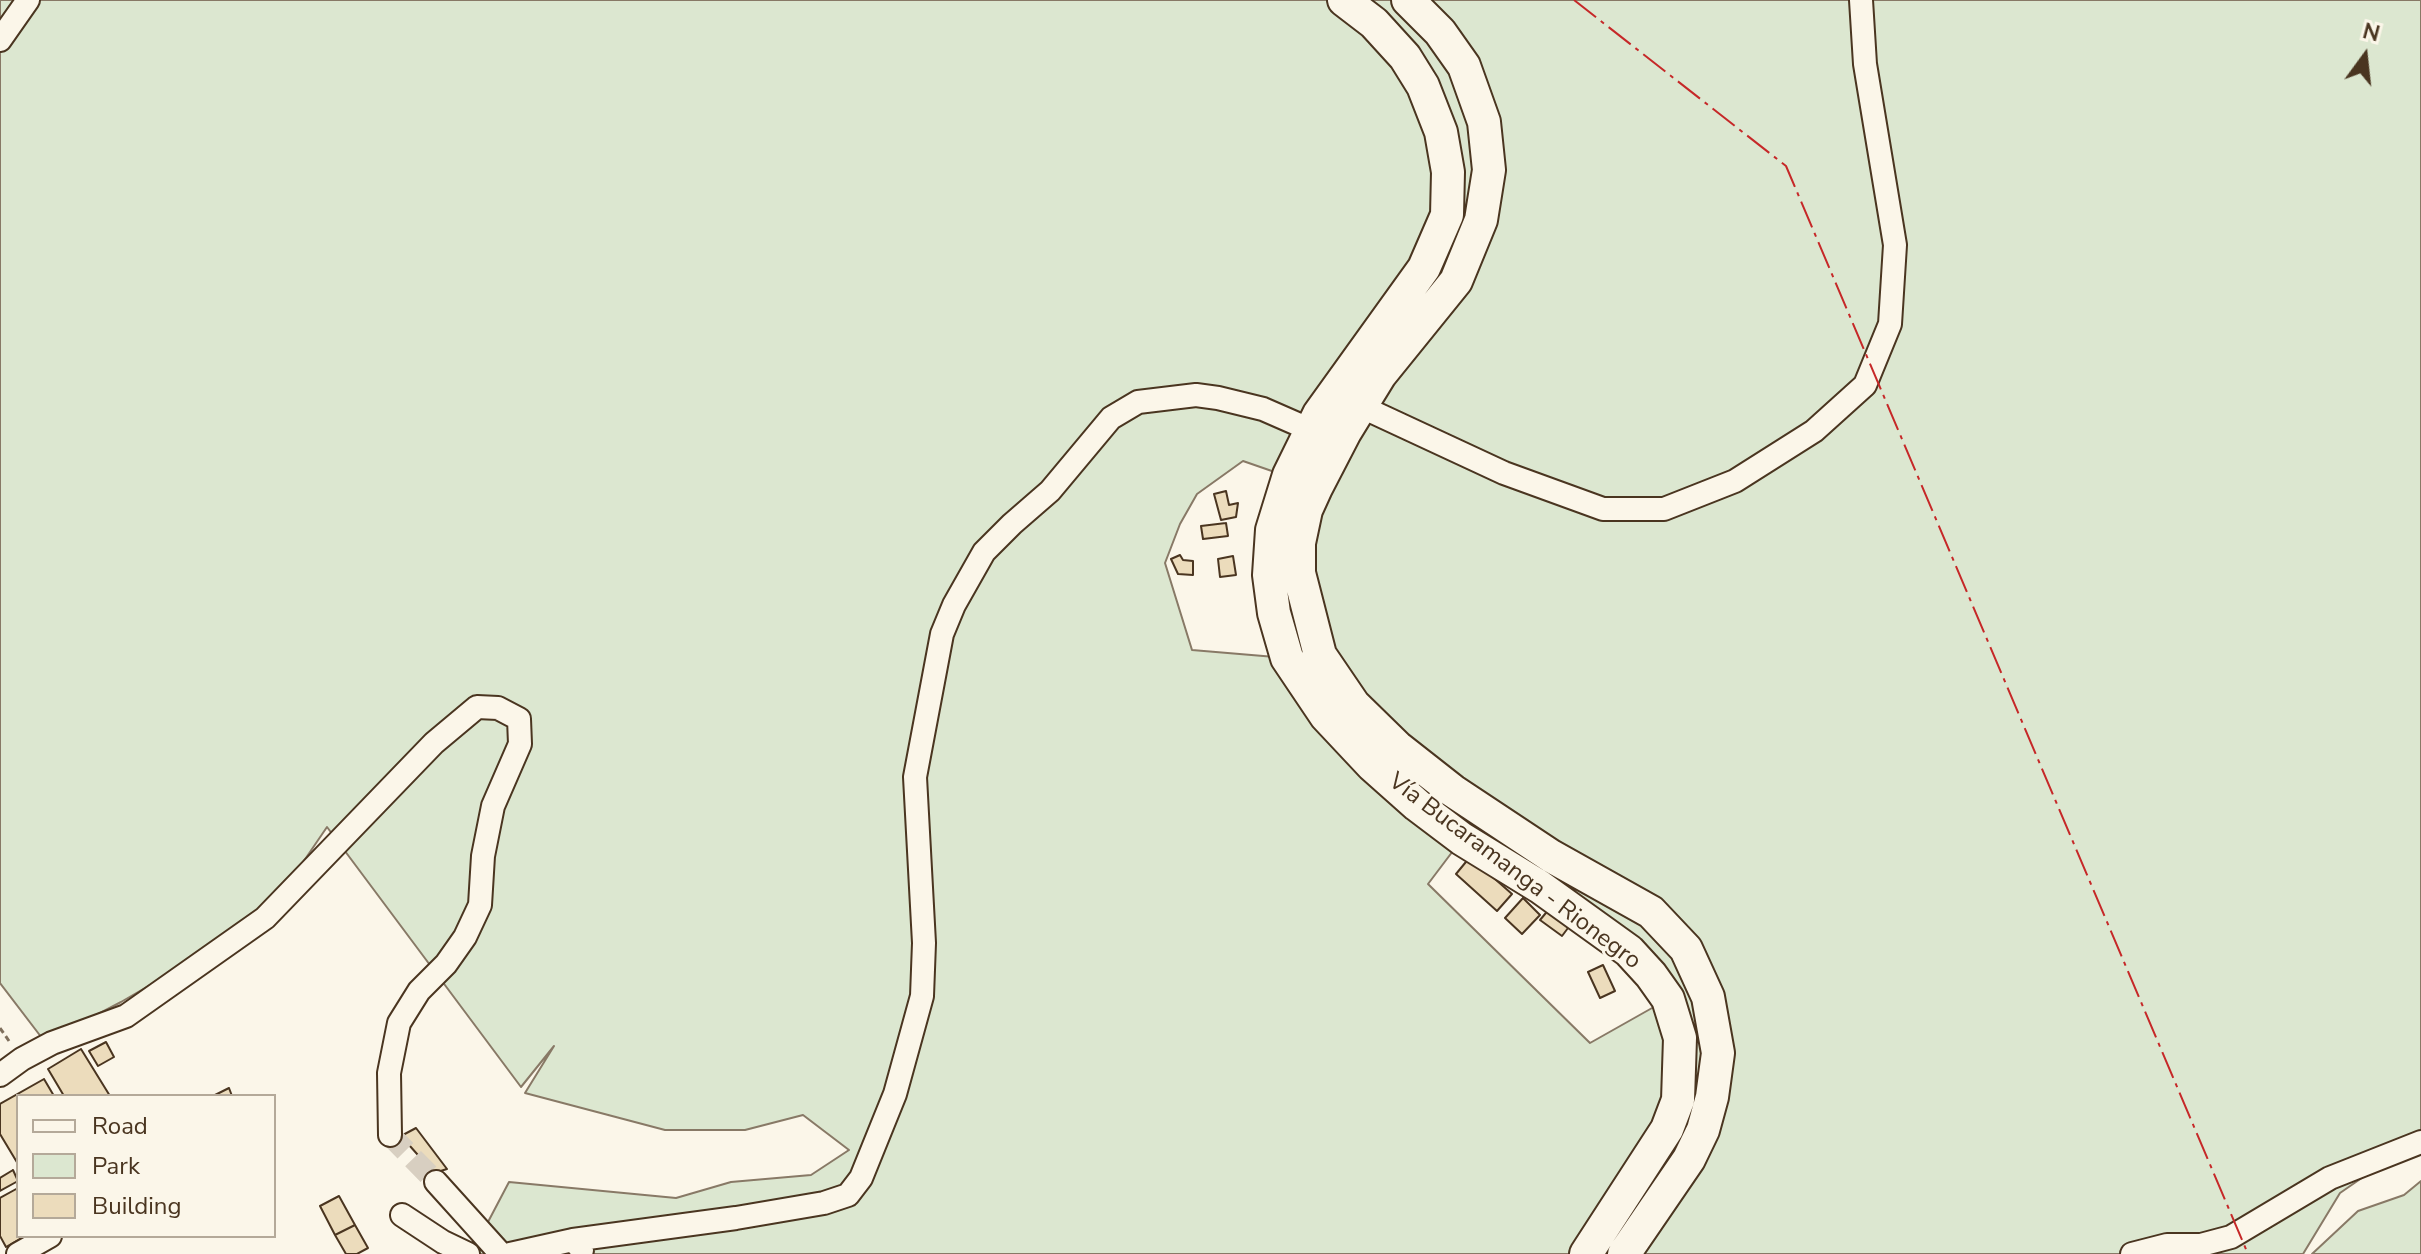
<!DOCTYPE html>
<meta charset="utf-8">
<style>
body{margin:0}
#map{position:relative;width:2421px;height:1254px;overflow:hidden;background:#fbf6e9;font-family:"Nunito Sans",sans-serif}
canvas{display:block}
.legend{position:absolute;left:16px;top:1094px;width:260px;height:144px;box-sizing:border-box;background:#fbf6e9;border:2px solid #b4a999;margin:0;padding:10px 14px;list-style:none;font-size:24px;color:#4a3520}
.legend li{display:flex;align-items:center;gap:16px;height:40px}
.legend b{width:40px;border:2px solid #b4a999}
.north{position:absolute;left:2325px;top:16px;width:80px;height:80px;-webkit-text-stroke:6px #fbf6e9;paint-order:stroke;rotate:15deg;font-size:22px;font-weight:700;line-height:32px;text-align:center;color:#4a3520}
.north::after{content:'';display:block;margin:auto;width:28px;height:36px;background:#4a3520;clip-path:polygon(50% 0,100% 100%,50% 72%,0 100%)}
</style>
<div id="map">
<canvas width="2421" height="1254"></canvas>
<ul class="legend">
<li><b style="height:10px;background:#fbf6e9"></b>Road</li>
<li><b style="height:22px;background:#dce7d0"></b>Park</li>
<li><b style="height:22px;background:#ecdcbc"></b>Building</li>
</ul>
<div class="north">N</div>
</div>
<script>
const ctx = document.querySelector('canvas').getContext('2d');
ctx.lineJoin = 'round';
function paint(path, color) {
  ctx.fillStyle = color;
  ctx.fill(path, 'evenodd');
}
function shape(rows) {
  const path = new Path2D();
  for (const r of rows) {
    path.moveTo(r[0], r[1]);
    for (let i = 2; i < r.length; i += 2) path.lineTo(r[i], r[i + 1]);
  }
  return path;
}
function trace(path, color, width, dash) {
  ctx.strokeStyle = color;
  ctx.lineWidth = width;
  ctx.lineCap = dash ? 'butt' : 'round';
  ctx.setLineDash(dash || []);
  ctx.stroke(path);
}
function drawText(font, color, halo, rows, align = 'center') {
  ctx.font = font + ' "Nunito Sans",sans-serif';
  ctx.lineWidth = 6;
  ctx.setLineDash([]);
  ctx.textBaseline = 'middle';
  ctx.strokeStyle = halo;
  ctx.fillStyle = color;
  for (const [text, x, y, turn = 0] of rows) {
    ctx.save();
    ctx.translate(x, y);
    ctx.rotate((+turn || 0) * Math.PI / 180);
    ctx.textAlign = isNaN(turn) ? turn : align;
    if (halo) ctx.strokeText(text, 0, 0);
    ctx.fillText(text, 0, 0);
    ctx.restore();
  }
}
const green = shape([
 [0,0,2421,0,2421,1146,2382,1164,2340,1193,2303,1254,461,1254,478,1241,509,1182,676,1198,731,1182,811,1175,849,1150,803,1115,745,1130,665,1130,525,1093,554,1046,521,1087,327,827,265,918,121,1002,45,1042,0,983,0,0],
 [1243,461,1292,478,1274,613,1287,658,1192,650,1165,563,1180,524,1197,494,1243,461],
 [1462,839,1668,999,1590,1043,1428,884,1462,839],
 [2421,1181,2421,1254,2312,1254,2358,1211,2404,1195,2421,1181]
]);
const building = shape([
 [1226,491,1229,505,1238,503,1236,517,1221,520,1214,494,1226,491],
 [1226,523,1228,536,1203,539,1201,526,1226,523],
 [1180,555,1183,560,1193,561,1193,575,1178,574,1171,559,1180,555],
 [1233,556,1236,575,1220,577,1218,559,1233,556],
 [1470,857,1512,894,1497,911,1456,874,1470,857],
 [1523,898,1540,915,1522,934,1505,918,1523,898],
 [1550,908,1571,924,1562,936,1540,920,1550,908],
 [1603,965,1615,991,1600,998,1588,972,1603,965],
 [106,1042,114,1057,98,1066,89,1051,106,1042],
 [81,1049,110,1096,64,1096,48,1069,81,1049],
 [44,1079,54,1096,18,1096,18,1164,0,1134,0,1104,44,1079],
 [229,1088,232,1096,213,1096,229,1088],
 [416,1128,447,1169,434,1173,401,1136,416,1128],
 [13,1170,18,1181,0,1191,0,1178,13,1170],
 [18,1188,18,1236,25,1236,6,1247,0,1236,0,1198,18,1188],
 [339,1196,355,1225,335,1235,320,1206,339,1196],
 [355,1225,368,1248,357,1254,346,1254,335,1235,355,1225]
]);
const minorTunnel = shape([
 [390,1135,436,1182]
]);
const path = shape([
 [0,1028,9,1041]
]);
const minor = shape([
 [0,40,28,0],
 [1362,407,1504,473,1603,509,1664,509,1735,481,1814,431,1865,385,1890,324,1895,245,1865,64,1861,0],
 [0,1075,22,1059,52,1043,126,1016,265,918,434,743,477,707,498,708,519,719,520,744,493,806,483,856,480,905,465,937,446,964,419,991,399,1023,389,1073,390,1135],
 [436,1182,501,1254],
 [402,1215,443,1242,468,1254],
 [573,1240,736,1218,824,1203,848,1195,861,1178,895,1094,922,996,924,943,915,777,942,634,954,605,984,552,1012,524,1050,491,1111,418,1138,402,1196,395,1218,398,1263,409,1311,430],
 [18,1254,50,1236],
 [510,1254,573,1240,582,1250],
 [2132,1254,2167,1245,2201,1245,2231,1237,2330,1178,2421,1142]
]);
const highway = shape([
 [1344,0,1374,23,1405,57,1423,86,1441,132,1448,172,1447,215,1424,268,1319,414,1289,475,1272,530,1269,575,1274,613,1287,658,1326,716,1372,765,1417,805,1462,839,1540,887,1629,951,1651,975,1668,999,1680,1038,1678,1100,1667,1129,1586,1254],
 [1408,0,1440,32,1464,66,1484,122,1489,170,1481,220,1456,281,1380,375,1345,432,1316,488,1306,510,1299,543,1299,573,1320,655,1354,705,1397,747,1453,791,1551,856,1651,912,1686,949,1708,997,1718,1053,1712,1097,1703,1130,1689,1159,1624,1254]
]);
const power = shape([
 [1574,0,1786,166,2248,1254]
]);
const streetNames = [
 ["Vía Bucaramanga - Rionegro",1514,872,37]
];
paint(green, '#dce7d0');
trace(green, '#887966', 2);
paint(building, '#ecdcbc');
trace(building, '#4a3520', 2);
trace(minorTunnel, '#d8cfc1', 22, [22, 11]);
trace(minor, '#4a3520', 26);
trace(highway, '#4a3520', 36);
trace(path, '#7f6f5c', 3, [6, 4]);
trace(minor, '#fbf6e9', 22);
trace(highway, '#fbf6e9', 32);
trace(power, '#c62828', 2, [28, 6, 4, 6]);
drawText('24px', '#4a3520', '#fbf6e9', streetNames);
</script>
